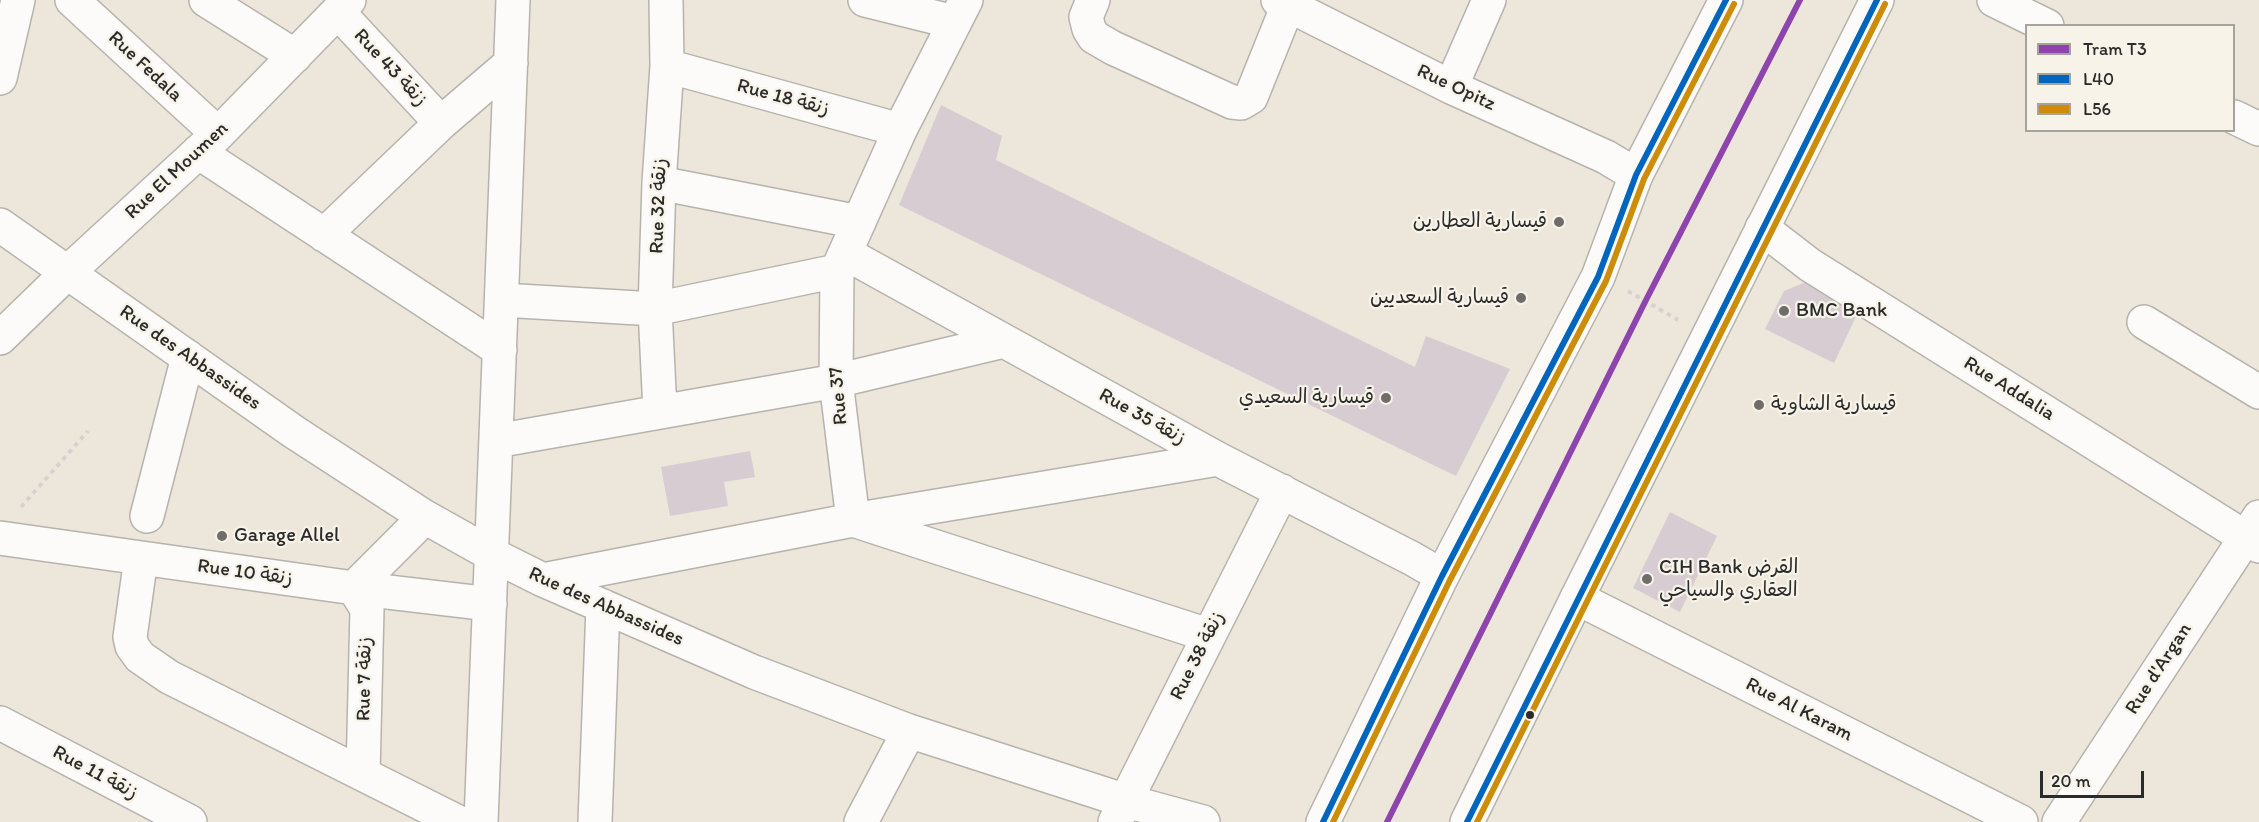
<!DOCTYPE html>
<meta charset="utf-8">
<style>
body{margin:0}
#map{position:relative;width:2259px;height:822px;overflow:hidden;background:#ede6db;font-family:Itim,sans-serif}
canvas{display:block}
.legend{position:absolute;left:2025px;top:24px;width:210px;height:108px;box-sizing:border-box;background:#f7f3e8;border:2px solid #a5a39c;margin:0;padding:8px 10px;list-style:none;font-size:18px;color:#2b2b2b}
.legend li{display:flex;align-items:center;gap:12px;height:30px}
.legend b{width:30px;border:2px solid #a5a39c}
.scale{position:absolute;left:2040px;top:771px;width:104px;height:27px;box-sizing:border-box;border:3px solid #2b2b2b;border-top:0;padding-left:8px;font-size:18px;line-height:21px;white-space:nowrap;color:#2b2b2b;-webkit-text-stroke:4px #f7f3e8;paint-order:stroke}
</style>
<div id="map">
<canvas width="2259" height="822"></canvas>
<ul class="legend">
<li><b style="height:8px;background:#8e44ad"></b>Tram T3</li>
<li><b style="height:8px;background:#0065bd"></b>L40</li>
<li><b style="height:8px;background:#ce8d09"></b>L56</li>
</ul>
<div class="scale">20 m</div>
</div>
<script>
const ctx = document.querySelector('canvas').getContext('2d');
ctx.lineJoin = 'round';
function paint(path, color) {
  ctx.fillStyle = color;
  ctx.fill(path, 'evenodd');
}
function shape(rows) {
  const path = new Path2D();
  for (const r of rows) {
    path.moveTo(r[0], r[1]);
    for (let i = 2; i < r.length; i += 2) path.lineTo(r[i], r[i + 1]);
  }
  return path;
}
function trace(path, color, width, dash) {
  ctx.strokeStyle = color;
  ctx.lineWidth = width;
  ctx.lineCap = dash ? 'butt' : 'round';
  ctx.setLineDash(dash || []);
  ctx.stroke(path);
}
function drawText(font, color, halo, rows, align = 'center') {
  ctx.font = font + ' Itim,"Playpen Sans Arabic",sans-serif';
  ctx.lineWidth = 4.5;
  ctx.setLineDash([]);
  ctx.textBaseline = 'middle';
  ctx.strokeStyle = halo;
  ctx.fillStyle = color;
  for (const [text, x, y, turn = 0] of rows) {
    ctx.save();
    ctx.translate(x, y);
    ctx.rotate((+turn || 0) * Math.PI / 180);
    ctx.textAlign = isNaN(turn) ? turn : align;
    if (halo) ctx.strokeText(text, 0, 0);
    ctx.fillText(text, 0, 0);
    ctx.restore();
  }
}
const building = shape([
 [941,105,1002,136,996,160,1415,367,1426,336,1510,369,1456,476,899,205],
 [1806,282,1860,308,1834,363,1765,329,1784,291],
 [750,451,755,477,724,482,728,506,670,516,661,467],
 [1670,512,1717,536,1680,612,1633,588]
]);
const path = shape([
 [1628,291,1678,320],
 [21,507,88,431]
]);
const minor = shape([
 [72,0,218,134],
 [206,0,295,56],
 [865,0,954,22],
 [966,0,900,130,837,271,836,381,853,520,1208,635],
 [1093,0,1086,17,1089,29,1094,37,1113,48,1232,102,1241,103,1251,97,1288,5],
 [1278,0,1451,87,1606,157,1636,175],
 [1994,0,2047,26],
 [338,12,441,123],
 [667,66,900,130],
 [0,78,18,0],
 [1451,87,1489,0],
 [2234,117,2259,129],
 [198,152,500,350],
 [659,183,859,222],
 [0,225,294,432,425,517,491,554,543,580,754,672,909,731,1126,801,1203,822],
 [1762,228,1810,265,2259,546],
 [324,235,441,123,511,63],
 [845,253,1218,459,1413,559,1442,576],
 [502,300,655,309,837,271],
 [2144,322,2259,392],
 [0,338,68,272,218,134,349,0],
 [660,411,655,309,659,183,667,66,666,0],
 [496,441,836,381,1004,341],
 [147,516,188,357],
 [0,538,354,588,490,604],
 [141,558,130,637,132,646,140,657,169,677,458,822],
 [543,580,853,520,1218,459],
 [354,588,367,609,363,774],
 [354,588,425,517],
 [1577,598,2021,822],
 [0,723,190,822],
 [481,822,513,0],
 [595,822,603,606],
 [861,822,909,731],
 [1115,822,1282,491],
 [2059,822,2259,517]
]);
const major = shape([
 [1323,822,1442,576,1598,277,1636,175,1726,0],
 [1467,822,1577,598,1877,0]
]);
const bus1 = shape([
 [1323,822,1442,576,1598,277,1636,175,1726,0],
 [1467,822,1877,0]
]);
const bus2 = shape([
 [1333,822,1450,580,1606,281,1644,179,1734,4],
 [1477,822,1885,4]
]);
const tram1 = shape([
 [1387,822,1646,300,1800,0]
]);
const markers = [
 [1559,222,6,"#6f6c69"],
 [1521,298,6,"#6f6c69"],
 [1784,311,6,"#6f6c69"],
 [1386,398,6,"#6f6c69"],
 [1759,405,6,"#6f6c69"],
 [222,536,6,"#6f6c69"],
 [1647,579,6,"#6f6c69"],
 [1530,715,5,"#2b2b2b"]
];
const streetNames = [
 ["Rue Fedala",145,67,43],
 ["Rue 43 زنقة",390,68,47],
 ["Rue Opitz",1456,88,25],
 ["Rue 18 زنقة",783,98,15],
 ["Rue El Moumen",177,171,-43],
 ["Rue 32 زنقة",659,206,-88],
 ["Rue des Abbassides",190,358,35],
 ["Rue Addalia",2009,389,32],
 ["Rue 37",839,396,-95],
 ["Rue 35 زنقة",1142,417,29],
 ["Rue 10 زنقة",245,573,8],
 ["Rue des Abbassides",606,607,24],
 ["Rue 38 زنقة",1198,656,-63],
 ["Rue d'Argan",2159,669,-57],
 ["Rue 7 زنقة",365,679,-89],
 ["Rue Al Karam",1799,710,27],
 ["Rue 11 زنقة",95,773,28]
];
const poiNames = [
 ["قيسارية العطارين",1547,222,"right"],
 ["قيسارية السعديين",1509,298,"right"],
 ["BMC Bank",1796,311],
 ["قيسارية السعيدي",1374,398,"right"],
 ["قيسارية الشاوية",1771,405],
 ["Garage Allel",234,536],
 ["CIH Bank القرض",1659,568],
 ["العقاري والسياحي",1659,591]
];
paint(building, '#d7ccd2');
trace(minor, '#b7b3ac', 36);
trace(major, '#b7b3ac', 36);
trace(path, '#d5d3d0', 4, [4.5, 4.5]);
trace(minor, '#fcfbfa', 33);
trace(major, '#fcfbfa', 33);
trace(bus1, '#0065bd', 6);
trace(bus2, '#ce8d09', 6);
trace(tram1, '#8e44ad', 6);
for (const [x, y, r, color] of markers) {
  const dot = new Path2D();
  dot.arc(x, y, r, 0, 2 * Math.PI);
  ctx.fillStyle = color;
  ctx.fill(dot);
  trace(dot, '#f7f3e8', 2);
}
drawText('20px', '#2b2b2b', '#f7f3e8', streetNames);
drawText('20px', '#2b2b2b', '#f7f3e8', poiNames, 'left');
</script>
